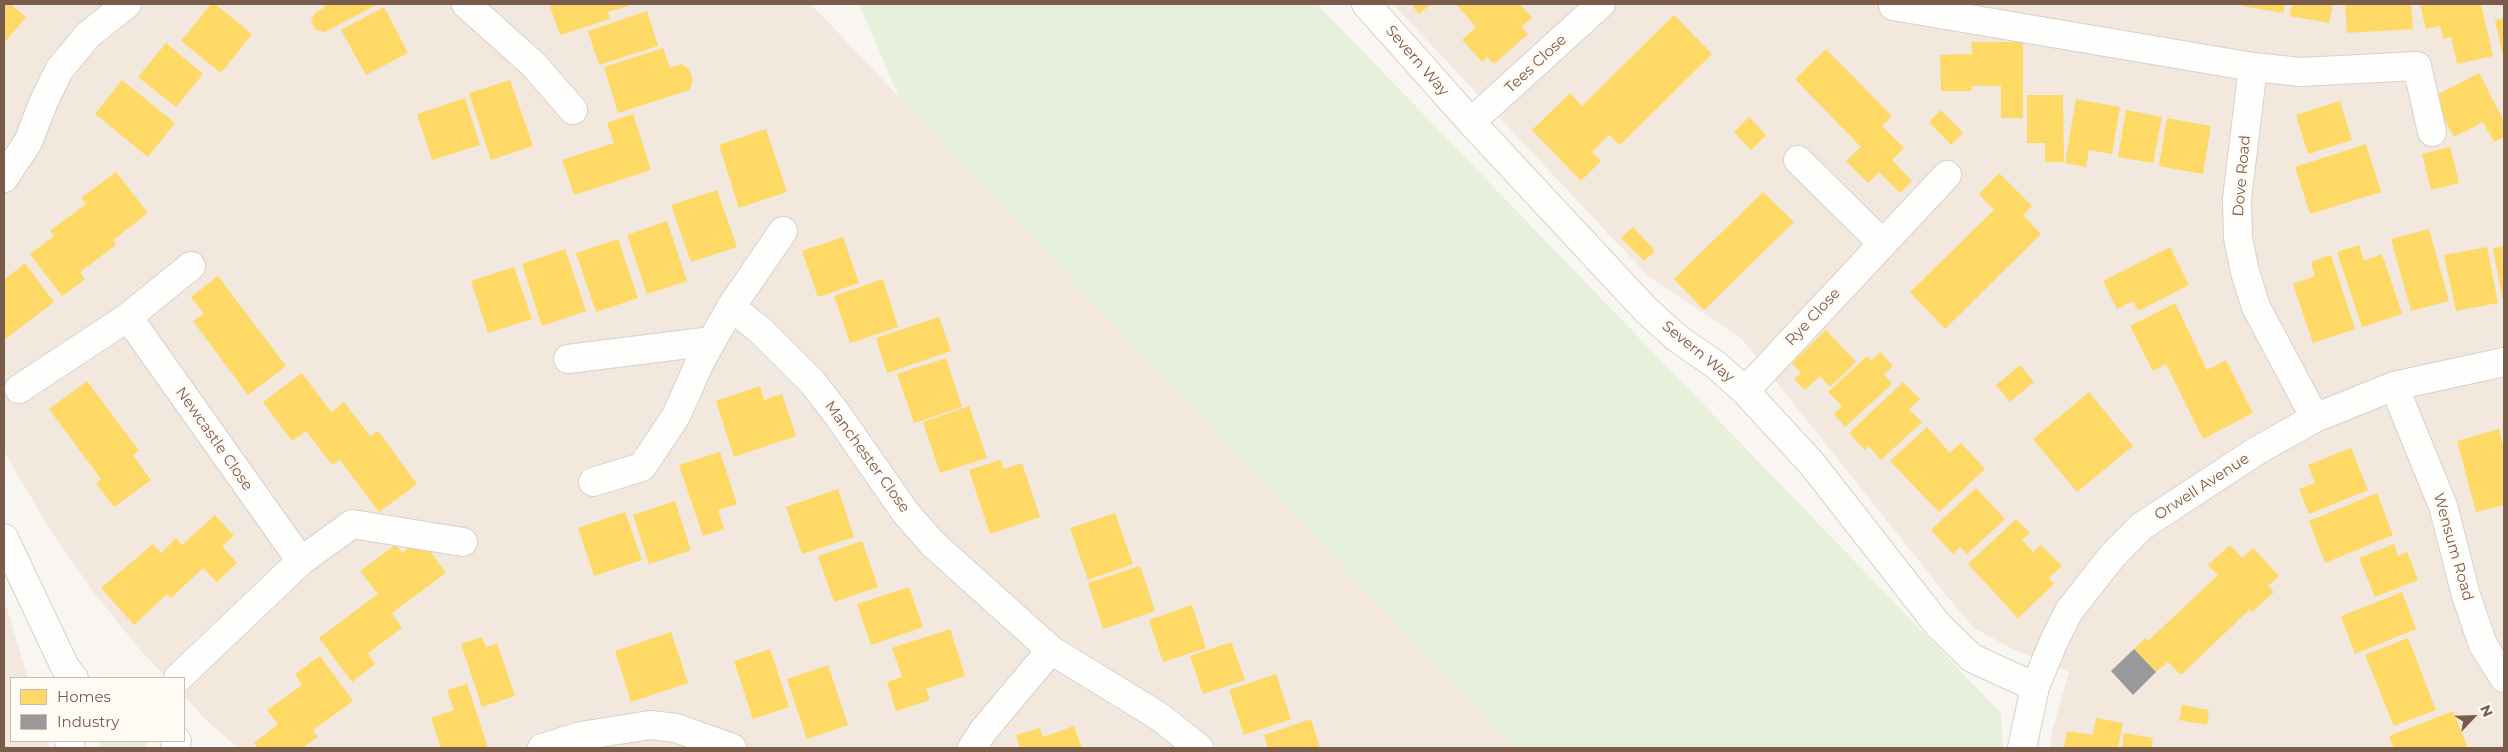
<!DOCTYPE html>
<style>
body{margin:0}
#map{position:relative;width:2508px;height:752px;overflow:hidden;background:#f9f5f0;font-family:Montserrat,sans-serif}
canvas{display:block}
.frame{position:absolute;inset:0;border:5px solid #7a5c4d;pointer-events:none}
.legend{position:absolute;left:10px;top:677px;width:175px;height:65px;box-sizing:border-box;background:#fffaf3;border:1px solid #cabbb1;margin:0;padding:6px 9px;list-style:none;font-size:15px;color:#7a5c4d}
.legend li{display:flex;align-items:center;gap:10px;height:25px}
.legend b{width:25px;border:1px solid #cabbb1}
.north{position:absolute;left:2448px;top:692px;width:50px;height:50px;-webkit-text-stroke:4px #fffaf3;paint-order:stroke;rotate:66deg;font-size:14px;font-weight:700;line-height:20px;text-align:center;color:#7a5c4d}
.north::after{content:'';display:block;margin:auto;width:18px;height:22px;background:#7a5c4d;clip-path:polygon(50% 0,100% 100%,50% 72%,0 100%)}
</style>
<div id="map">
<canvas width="2508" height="752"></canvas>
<div class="frame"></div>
<ul class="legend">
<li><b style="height:14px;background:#ffd966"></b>Homes</li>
<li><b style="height:14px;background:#999"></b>Industry</li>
</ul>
<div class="north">N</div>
</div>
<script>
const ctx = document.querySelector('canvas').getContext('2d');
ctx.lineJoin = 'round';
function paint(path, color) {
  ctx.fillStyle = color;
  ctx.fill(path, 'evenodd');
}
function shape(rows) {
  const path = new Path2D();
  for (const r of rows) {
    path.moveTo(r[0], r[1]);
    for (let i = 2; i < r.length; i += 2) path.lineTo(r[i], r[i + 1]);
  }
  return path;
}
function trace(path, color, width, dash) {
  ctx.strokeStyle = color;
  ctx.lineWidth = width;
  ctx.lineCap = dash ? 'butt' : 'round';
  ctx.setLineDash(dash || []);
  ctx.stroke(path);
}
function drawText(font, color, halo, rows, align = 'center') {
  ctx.font = font + ' Montserrat,sans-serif';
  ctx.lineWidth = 5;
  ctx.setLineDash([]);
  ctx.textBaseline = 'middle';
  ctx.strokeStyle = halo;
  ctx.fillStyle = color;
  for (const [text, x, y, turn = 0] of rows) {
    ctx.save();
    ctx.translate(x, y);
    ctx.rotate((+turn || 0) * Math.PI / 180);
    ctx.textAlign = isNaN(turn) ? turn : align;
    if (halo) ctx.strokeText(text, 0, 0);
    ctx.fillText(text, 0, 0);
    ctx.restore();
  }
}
const residential = shape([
 [4,4,811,4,1514,748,238,748,207,721,184,696,184,678,167,678,141,651,95,594,50,530,4,451],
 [1393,4,2504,4,2504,748,2050,748,2053,728,2069,672,2013,649,1975,629,1958,610,1742,339,1648,276],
 [4,599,28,678,11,678,11,741,48,741,50,748,4,748]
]);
const green = shape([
 [859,4,1317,4,2001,713,2003,748,1514,748,899,97],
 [97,741,148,741,144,748,101,748]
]);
const homes = shape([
 [4,4,10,4,26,17,5,42],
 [211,4,215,4,252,34,221,73,181,41],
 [323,4,378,4,325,32,316,30,311,21,315,13,325,7],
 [549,4,628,4,629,6,608,12,610,19,560,35],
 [1411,4,1431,4,1419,14],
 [1456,4,1520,4,1532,18,1521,27,1528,34,1494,64,1487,57,1482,62,1462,40,1476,27],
 [2243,4,2285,4,2283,13,2242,6],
 [2292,4,2333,4,2329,23,2290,16],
 [2345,4,2411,4,2413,29,2347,33],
 [2420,4,2481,4,2493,56,2457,64,2451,37,2443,39,2440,26,2426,29],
 [384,7,408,53,366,75,341,30],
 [647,11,658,46,599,65,588,31],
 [1674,15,1712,54,1620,145,1609,135,1592,152,1601,161,1581,181,1532,130,1570,93,1582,106],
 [2504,18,2504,55,2503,56,2495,20],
 [1971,42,2023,42,2023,118,2001,118,2001,86,1972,86,1971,91,1941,91,1940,55,1972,54],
 [166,43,203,74,176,107,138,77],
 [663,48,670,68,681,64,689,69,693,81,689,90,618,113,604,67],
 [1826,49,1892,116,1882,126,1904,148,1892,160,1912,181,1900,193,1879,172,1868,183,1846,161,1861,147,1795,79],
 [2479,73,2504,121,2504,137,2494,142,2483,122,2454,137,2433,97],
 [122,80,175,123,148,157,95,114],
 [510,80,533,146,491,160,469,93],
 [2027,95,2063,95,2064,162,2045,162,2045,143,2027,143],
 [465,98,480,145,432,160,417,114],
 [2076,99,2120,107,2112,154,2089,150,2086,167,2065,163],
 [2340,101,2352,140,2308,154,2296,115],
 [1941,110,1963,133,1951,145,1929,122],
 [2126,110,2162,117,2153,163,2118,157],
 [633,114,651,170,574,195,562,160,614,143,607,123],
 [1749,117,1766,135,1751,150,1734,132],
 [2167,118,2211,126,2203,174,2159,166],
 [766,129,787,192,739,208,719,145],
 [2366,144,2381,192,2310,214,2295,167],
 [2450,147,2459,183,2431,190,2422,154],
 [116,172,148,213,113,240,116,245,80,272,85,279,62,296,30,254,54,236,50,231,86,204,81,198],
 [1999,173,2032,206,2023,215,2041,234,1945,329,1910,292,1994,210,1979,194],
 [717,190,737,247,691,262,671,205],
 [1763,192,1794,222,1704,310,1674,279],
 [667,221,687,281,647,294,627,235],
 [1633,227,1655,251,1644,261,1621,238],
 [2429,229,2449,301,2411,311,2391,239],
 [843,237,859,283,818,297,802,251],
 [618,239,638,298,596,312,576,253],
 [2359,245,2364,261,2382,254,2402,314,2362,327,2337,252],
 [2504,246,2504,301,2503,301,2493,248],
 [2170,247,2189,285,2138,311,2133,301,2117,309,2103,281],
 [2487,247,2498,303,2456,311,2444,255],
 [565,249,586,311,542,326,522,264],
 [2331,255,2355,329,2313,343,2293,284,2315,276,2311,262],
 [25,263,54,302,4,340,4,280],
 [514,267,532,319,488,333,471,281],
 [218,276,286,366,248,395,193,321,204,314,191,297],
 [883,279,898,327,850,343,834,296],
 [2175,303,2207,370,2226,360,2253,413,2203,439,2166,364,2153,371,2130,326],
 [939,317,951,351,887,373,876,338],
 [1826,330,1856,362,1830,387,1820,376,1805,390,1794,379,1801,373,1792,363],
 [1880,352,1893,366,1884,374,1892,384,1845,427,1834,414,1842,406,1828,392,1867,356,1871,361],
 [946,358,962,407,914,423,897,374],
 [2020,365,2034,382,2010,402,1996,385],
 [302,373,331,412,344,402,370,436,378,431,417,484,379,512,340,460,332,465,306,431,292,441,263,402],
 [87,381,139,451,133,455,151,480,114,507,96,483,101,479,49,409],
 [1903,382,1920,399,1909,409,1922,422,1881,460,1869,446,1865,450,1849,433],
 [760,386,764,400,782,394,796,436,734,457,716,401],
 [2089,392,2133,446,2077,492,2033,439],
 [969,406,987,458,940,473,923,422],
 [1927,427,1950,453,1961,443,1985,469,1939,512,1890,461],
 [2499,429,2504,450,2504,505,2476,512,2457,441],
 [2351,448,2368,490,2309,514,2299,489,2315,483,2308,465],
 [720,452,737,504,718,510,724,529,703,536,679,465],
 [1000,460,1004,469,1022,463,1040,517,990,534,969,470],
 [1976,488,2005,519,1967,554,1960,547,1953,554,1931,530],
 [838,489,854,537,802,554,786,507],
 [2377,493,2393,535,2325,563,2309,521],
 [675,501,691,550,649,564,633,515],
 [625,512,642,560,594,576,578,528],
 [1115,513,1133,564,1088,580,1070,528],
 [215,515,234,536,222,546,237,563,217,582,203,568,171,598,167,594,134,625,101,588,153,544,161,553,176,538,182,545],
 [2016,519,2030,533,2022,540,2033,552,2041,545,2062,566,2049,578,2054,584,2018,618,1968,564],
 [421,539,446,573,392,613,402,628,368,653,375,664,352,682,319,638,378,594,360,571,396,544,402,553],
 [862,541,878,587,834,602,818,556],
 [2394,544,2398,556,2407,552,2418,580,2375,597,2359,558],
 [2230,545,2242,558,2253,548,2279,576,2268,586,2274,592,2252,612,2250,609,2181,675,2168,662,2156,672,2134,649,2145,638,2148,641,2218,575,2208,565],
 [1140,566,1155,611,1103,629,1088,583],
 [909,587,923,627,871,645,857,604],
 [2402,592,2416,629,2355,654,2341,616],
 [1192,605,1206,648,1163,662,1149,620],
 [950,629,965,676,926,689,930,700,896,711,887,682,902,677,892,648],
 [671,632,688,683,631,702,615,651],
 [482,637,486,647,497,643,515,696,482,707,461,644],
 [2408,638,2436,710,2394,726,2365,655],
 [1231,642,1245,680,1203,694,1190,656],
 [770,649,789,707,753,719,734,661],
 [320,656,353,701,313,730,318,737,302,748,258,748,254,743,278,724,267,710,302,685,295,674],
 [828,665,848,725,807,739,787,679],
 [1276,674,1291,719,1244,735,1229,690],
 [467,684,488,748,441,748,431,718,454,710,447,690],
 [2182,705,2209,710,2207,725,2179,720],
 [2453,711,2468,748,2394,748,2389,736],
 [2096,718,2123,723,2118,748,2064,748,2067,731,2093,735],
 [1311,719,1320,748,1268,748,1264,735],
 [1074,726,1082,748,1020,748,1016,735,1040,728,1043,737],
 [2124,733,2153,738,2151,748,2122,748]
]);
const industry = shape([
 [2134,649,2156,672,2133,695,2111,671]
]);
const minor = shape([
 [466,4,534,65,573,110],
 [1366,4,1471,122,1646,310,1677,338,1716,365,1745,391,1813,465,1938,625,1972,658,2035,687],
 [1893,6,2253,67],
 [1471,122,1601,4],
 [1798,160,1882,243],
 [4,178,28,142,44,101,59,70,88,35,127,4],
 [191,266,128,317,301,561],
 [731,307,760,330,813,383,837,414,905,512,933,544,1051,650,983,731,972,748],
 [568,359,712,341],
 [2394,386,2443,506,2466,595,2483,645,2504,678],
 [19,389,128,317],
 [1745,391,1947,175],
 [2315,418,2256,307,2245,272,2238,238,2237,199,2253,67,2301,72,2417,66,2432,132],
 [593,482,642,467,676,416,700,362,731,307,783,231],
 [4,538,65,667,74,678],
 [1051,650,1160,717,1199,748],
 [178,678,301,561,352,524,463,542],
 [69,741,71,748],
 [175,748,177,741],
 [542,748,581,736,650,725,676,728,732,748],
 [2022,748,2035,687,2054,641,2069,611,2113,555,2142,526,2258,450,2315,418,2394,386,2504,362]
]);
const streetNames = [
 ["Severn Way",1417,61,49],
 ["Tees Close",1536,64,-43],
 ["Dove Road",2242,176,-85],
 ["Rye Close",1813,317,-47],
 ["Severn Way",1698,352,39],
 ["Newcastle Close",214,439,55],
 ["Manchester Close",867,457,54],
 ["Orwell Avenue",2202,487,-33],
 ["Wensum Road",2453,547,74]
];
paint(residential, '#f2e8de');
paint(green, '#e7f0db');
paint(homes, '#ffd966');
paint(industry, '#999');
trace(minor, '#d7d1cb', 30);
trace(minor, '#fefefd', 28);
drawText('15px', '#7a5c4d', '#fffaf3', streetNames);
</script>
